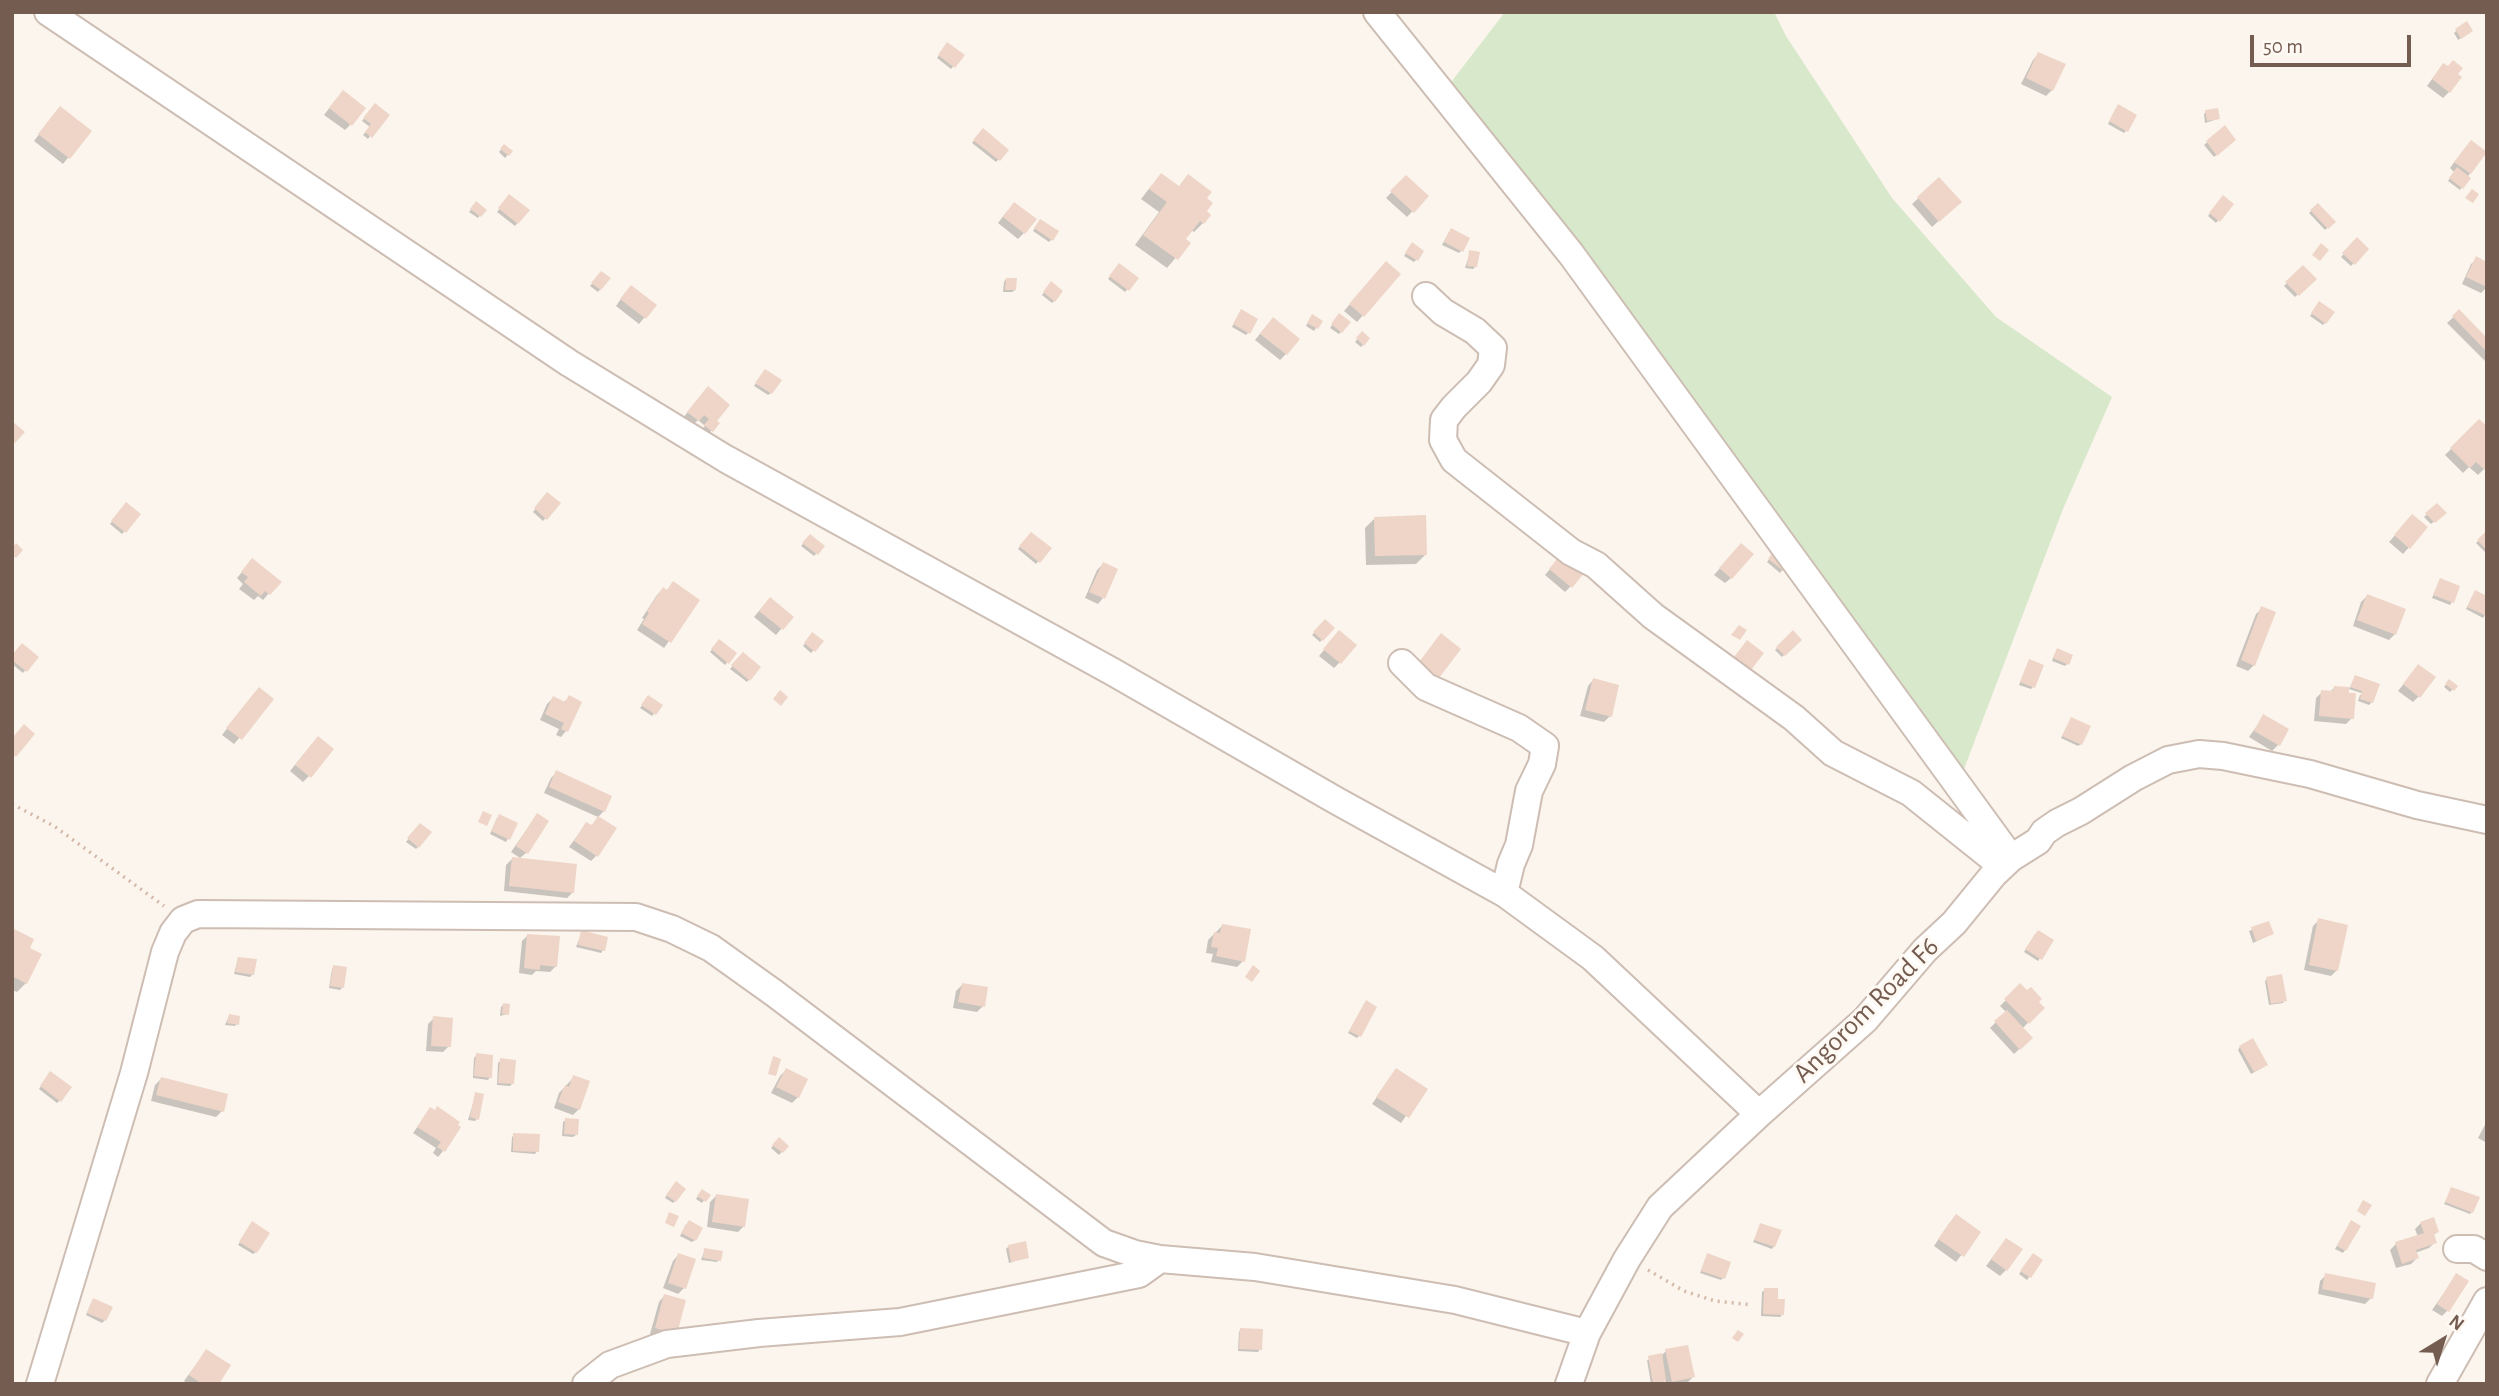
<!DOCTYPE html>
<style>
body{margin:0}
#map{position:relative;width:2499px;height:1396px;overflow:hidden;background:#fbf5ed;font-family:"Alegreya Sans",sans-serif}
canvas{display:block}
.frame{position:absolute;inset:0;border:14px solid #755c51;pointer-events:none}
.north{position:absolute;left:2408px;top:1305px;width:70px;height:70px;-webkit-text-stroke:5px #fef9f3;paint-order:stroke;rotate:38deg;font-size:19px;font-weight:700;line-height:28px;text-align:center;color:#755c51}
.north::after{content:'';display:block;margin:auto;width:24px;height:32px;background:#755c51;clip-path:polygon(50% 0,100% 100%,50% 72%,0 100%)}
.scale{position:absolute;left:2250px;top:35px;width:161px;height:32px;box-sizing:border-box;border:4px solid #755c51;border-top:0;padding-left:9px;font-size:21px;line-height:24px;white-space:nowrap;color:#755c51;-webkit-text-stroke:5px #fef9f3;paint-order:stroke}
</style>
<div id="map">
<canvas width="2499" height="1396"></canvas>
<div class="frame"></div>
<div class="north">N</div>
<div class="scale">50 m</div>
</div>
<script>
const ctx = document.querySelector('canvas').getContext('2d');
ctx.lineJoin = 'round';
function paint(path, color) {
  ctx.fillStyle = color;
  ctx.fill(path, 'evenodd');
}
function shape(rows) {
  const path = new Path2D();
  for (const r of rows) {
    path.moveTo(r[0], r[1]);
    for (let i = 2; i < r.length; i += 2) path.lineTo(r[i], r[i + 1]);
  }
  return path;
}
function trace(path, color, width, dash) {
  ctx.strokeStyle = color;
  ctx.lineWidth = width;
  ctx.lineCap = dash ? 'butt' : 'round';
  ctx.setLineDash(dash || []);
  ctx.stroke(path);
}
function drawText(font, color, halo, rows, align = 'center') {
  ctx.font = font + ' "Alegreya Sans",sans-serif';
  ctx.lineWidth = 6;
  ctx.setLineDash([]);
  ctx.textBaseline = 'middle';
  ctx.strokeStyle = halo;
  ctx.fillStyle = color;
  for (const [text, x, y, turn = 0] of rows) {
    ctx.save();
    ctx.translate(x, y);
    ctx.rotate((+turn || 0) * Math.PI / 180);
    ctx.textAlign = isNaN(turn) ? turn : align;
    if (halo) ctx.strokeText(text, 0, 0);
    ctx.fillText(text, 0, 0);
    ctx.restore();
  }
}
const green = shape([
 [1505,12,1774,12,1786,36,1892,198,1996,317,2112,397,2063,509,1964,769,1811,583,1442,94]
]);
const shadow = shape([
 [2456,31,2469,33,2458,40,2454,33],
 [945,47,962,55,951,69,937,58],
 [2038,54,2052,90,2046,96,2021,84,2033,60],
 [2447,68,2449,92,2443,98,2427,86,2438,71],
 [337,98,350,125,345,130,324,115],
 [375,105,370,136,368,139,363,135,370,127,362,121],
 [2116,109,2126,131,2124,133,2108,124],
 [2206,112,2218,119,2205,123,2204,114],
 [54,114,89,132,63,164,34,141],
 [2224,128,2234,140,2214,157,2204,145],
 [983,130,1007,150,996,162,972,143],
 [504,146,510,152,505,158,499,152],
 [2465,148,2470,173,2460,190,2448,181,2454,172,2450,168],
 [1406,177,1427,196,1407,217,1386,198],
 [1939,179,1953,208,1932,227,1912,204],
 [1152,185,1178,187,1204,198,1203,223,1194,232,1191,230,1184,239,1188,243,1167,268,1135,245,1159,212,1141,199],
 [509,196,527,210,515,226,497,212],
 [2223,197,2232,204,2216,223,2208,216],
 [476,204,484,210,478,218,469,212],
 [2318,205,2333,222,2325,230,2309,213],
 [1008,210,1024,233,1018,239,998,223],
 [1038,223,1052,239,1049,242,1033,231],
 [1449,232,1461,251,1459,253,1442,245],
 [2357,240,2367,249,2351,266,2341,257],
 [1410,247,1416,260,1414,262,1404,256],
 [1470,252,1476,266,1473,269,1465,268],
 [2477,259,2487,264,2487,287,2481,293,2462,284,2471,264],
 [1119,265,1136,278,1125,292,1108,279],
 [2303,267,2314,279,2295,297,2284,286],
 [1380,269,1399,274,1357,322,1344,311],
 [601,273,608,279,598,292,590,286],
 [1006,279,1015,290,1012,292,1003,292,1004,282],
 [1051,284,1054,301,1052,303,1042,295],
 [625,293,654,306,639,324,616,306],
 [2317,306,2325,323,2323,325,2310,316],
 [2459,312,2485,338,2487,336,2487,363,2447,323],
 [1239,314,1248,333,1246,335,1232,327],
 [1337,318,1341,332,1339,334,1330,328],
 [1310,319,1321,321,1314,331,1306,326],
 [1267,325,1286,354,1280,360,1255,340],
 [1362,333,1368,339,1361,347,1355,342],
 [763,373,771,393,768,395,754,386],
 [702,394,718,423,706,437,699,432,705,426,698,420,692,426,683,418],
 [2479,421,2487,466,2478,475,2469,467,2463,473,2445,455],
 [547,495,558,504,543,521,533,512],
 [126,504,139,515,122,534,110,524],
 [2437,505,2444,513,2431,524,2424,517],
 [1375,518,1425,555,1416,564,1366,565,1365,528],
 [2407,522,2426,528,2403,554,2389,542],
 [2487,533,2487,554,2476,543],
 [1031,534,1049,549,1036,564,1018,549],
 [810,536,823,546,814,556,801,546],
 [1735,551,1731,578,1725,583,1714,575],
 [1774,553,1790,561,1780,573,1767,562],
 [1556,562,1571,586,1565,592,1545,575],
 [1103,564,1103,598,1098,604,1085,598,1097,570],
 [247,566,279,582,263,600,258,596,254,600,239,589,243,584,237,578],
 [2440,580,2452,602,2450,605,2432,598],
 [673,584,698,600,664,648,637,630,644,619,642,618,657,595,663,589,666,591],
 [2473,595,2487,612,2483,618,2466,609],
 [2367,596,2395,634,2389,640,2353,626,2361,602],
 [764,605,791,617,776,635,754,617],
 [2262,608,2254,665,2248,671,2236,666,2256,614],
 [1325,621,1333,628,1320,642,1312,635],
 [1793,633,1799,640,1782,657,1775,650],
 [812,634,821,642,811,653,803,646],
 [1334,638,1340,662,1334,668,1319,656],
 [719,641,735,653,725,665,710,652],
 [2055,653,2067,664,2065,666,2052,661],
 [743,654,759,667,747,682,730,669],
 [12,657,37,657,23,673,12,664],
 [2029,661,2033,687,2031,689,2019,685],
 [2413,672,2419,696,2413,702,2398,691],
 [2355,677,2372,702,2369,705,2358,701,2360,695,2364,694,2349,689],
 [1593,680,1610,716,1604,722,1580,716,1588,686],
 [2449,681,2455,687,2450,692,2444,687],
 [2334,688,2348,694,2352,718,2346,724,2314,721,2316,698,2322,692,2329,693],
 [253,695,272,700,234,744,222,735],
 [569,697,580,703,566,731,561,737,556,735,559,729,540,720,547,704,553,698,563,703],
 [646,700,654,714,652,716,640,708],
 [2264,716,2278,745,2272,751,2249,737],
 [2071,719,2081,744,2078,746,2061,738],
 [312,744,309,776,303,782,290,771],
 [557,772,610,796,604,811,598,817,544,793,551,778],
 [497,818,516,824,506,842,490,834],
 [598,818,596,856,591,861,569,847,586,824,591,827],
 [532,822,526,853,520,858,511,852],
 [420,825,430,833,416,849,406,842],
 [512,859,573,892,567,898,504,891,506,865],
 [2319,920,2337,970,2331,976,2304,970,2313,926],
 [2268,923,2272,934,2253,943,2249,931],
 [1223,925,1243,961,1237,967,1211,962,1213,954,1206,953,1208,940],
 [12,930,27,948,26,983,17,992,12,990],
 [582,932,603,950,601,953,576,947],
 [2035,934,2040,958,2038,961,2024,952],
 [528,935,556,966,550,972,536,971,532,975,519,973,522,941],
 [238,958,253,974,250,977,234,974],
 [334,967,342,988,340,990,329,988,332,969],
 [2267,979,2285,1000,2283,1003,2269,1005,2265,981],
 [962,985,983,1006,977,1012,953,1008,956,991],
 [2020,986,2042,1008,2022,1029,2031,1038,2014,1054,1990,1028,2006,1012,2000,1006],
 [503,1005,507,1014,500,1016,501,1007],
 [1364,1005,1359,1036,1357,1038,1348,1033],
 [229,1016,237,1024,235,1026,225,1025],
 [434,1018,449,1046,443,1052,426,1051,428,1024],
 [2240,1047,2264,1067,2251,1074,2238,1050],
 [477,1055,490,1077,488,1080,473,1078,474,1058],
 [501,1060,512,1084,510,1086,497,1085,498,1063],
 [786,1070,798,1097,792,1103,771,1093,780,1076],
 [1396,1070,1425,1089,1401,1123,1372,1104],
 [48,1076,60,1100,57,1103,39,1089],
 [574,1077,579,1109,573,1115,554,1108,559,1093],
 [161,1079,222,1111,216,1117,151,1101,155,1085],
 [476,1094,477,1119,475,1121,468,1120],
 [430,1109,434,1112,443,1151,438,1157,433,1153,436,1148,413,1133],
 [566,1120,576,1135,573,1137,562,1136,563,1122],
 [2487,1121,2487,1143,2478,1138],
 [514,1135,537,1151,535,1154,511,1152,512,1137],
 [779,1139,787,1146,779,1155,771,1148],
 [673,1186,675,1201,673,1203,665,1198],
 [2452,1189,2472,1212,2470,1214,2444,1204],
 [700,1193,708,1195,702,1203,696,1199],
 [716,1196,744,1226,738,1232,707,1227,710,1202],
 [1950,1222,1979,1232,1956,1262,1934,1246],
 [2421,1223,2437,1232,2433,1236,2435,1242,2429,1248,2415,1253,2417,1258,2411,1264,2396,1268,2390,1250,2396,1244,2418,1237,2415,1229],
 [686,1224,695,1240,692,1242,680,1236],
 [1761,1225,1774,1246,1772,1249,1753,1242],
 [2349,1225,2345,1250,2343,1253,2335,1249],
 [250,1226,256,1252,253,1254,238,1245],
 [2006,1240,2006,1270,2000,1276,1986,1266],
 [1008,1247,1028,1257,1009,1263,1006,1249],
 [705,1250,719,1260,717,1262,701,1260],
 [678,1255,684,1288,678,1294,663,1288,673,1261],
 [1707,1255,1723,1278,1721,1280,1700,1273],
 [2031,1258,2041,1261,2027,1280,2019,1274],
 [2326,1275,2371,1298,2365,1304,2318,1294,2320,1281],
 [2456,1276,2448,1310,2442,1316,2432,1310],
 [1765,1290,1776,1301,1782,1315,1780,1317,1761,1316,1762,1292],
 [664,1296,670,1339,650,1334,659,1302],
 [91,1303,105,1320,102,1323,86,1315],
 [1241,1329,1260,1349,1258,1352,1238,1351,1239,1332],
 [206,1351,216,1384,188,1384,184,1381],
 [1666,1351,1693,1377,1687,1383,1666,1384,1665,1380,1662,1383,1651,1384,1647,1360,1662,1355]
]);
const building = shape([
 [2467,21,2473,31,2461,39,2455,29],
 [947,42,965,55,955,68,938,55],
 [2038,52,2066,64,2053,91,2026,78],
 [2453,60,2463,68,2458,74,2462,77,2450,93,2432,79,2443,63,2448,66],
 [343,90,366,108,352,126,329,108],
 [375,103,390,115,372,138,365,132,371,124,363,118],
 [2118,104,2137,115,2128,132,2109,121],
 [60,106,92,131,70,159,38,134],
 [2218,108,2220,119,2207,121,2205,110],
 [2225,125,2236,140,2217,156,2206,141],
 [983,128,1009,150,1000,161,973,140],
 [2471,140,2487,152,2471,174,2454,162],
 [504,144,513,151,509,156,500,149],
 [2457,167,2471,178,2463,189,2449,178],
 [1161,173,1179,186,1188,174,1212,192,1207,198,1213,203,1207,211,1211,215,1204,224,1200,221,1186,239,1191,243,1178,260,1143,235,1167,202,1149,189],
 [1406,175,1429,196,1414,213,1390,191],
 [1939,177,1962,202,1939,222,1917,197],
 [2472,189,2479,194,2473,203,2465,198],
 [509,194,530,210,518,224,498,208],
 [2223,195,2234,204,2220,222,2209,213],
 [476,201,487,210,481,217,470,209],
 [1014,202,1037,219,1025,234,1003,217],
 [2318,203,2336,222,2328,229,2310,210],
 [1040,219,1059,231,1053,241,1034,228],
 [1451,228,1470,238,1463,252,1444,242],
 [2357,237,2369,249,2355,265,2342,253],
 [1412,242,1424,251,1418,261,1405,253],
 [2321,243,2329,250,2320,261,2312,255],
 [1469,250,1480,252,1477,267,1467,266],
 [2476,256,2487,262,2487,287,2466,277],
 [1386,261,1401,274,1364,317,1349,304],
 [1119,263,1139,278,1129,291,1109,276],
 [2303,265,2317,279,2299,296,2285,282],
 [601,271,611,278,601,290,591,283],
 [1006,278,1017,278,1016,290,1005,290],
 [1051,281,1063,291,1055,302,1043,292],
 [631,285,657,305,646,319,620,299],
 [2319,301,2335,312,2326,324,2311,313],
 [1241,309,1258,319,1250,334,1233,324],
 [2459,309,2485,336,2487,334,2487,352,2452,316],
 [1339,313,1351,322,1342,333,1331,324],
 [1312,314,1323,321,1318,329,1307,323],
 [1273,317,1300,339,1287,355,1260,334],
 [1362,331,1370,338,1364,346,1356,338],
 [765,369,782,380,772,394,755,383],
 [708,386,730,405,717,421,720,423,713,432,704,425,709,419,704,415,699,421,687,412],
 [2479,419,2487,426,2487,468,2485,470,2476,462,2470,468,2450,448],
 [12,421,25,432,15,443,12,441],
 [547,492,561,503,547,520,534,508],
 [126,502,141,514,126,533,111,521],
 [2437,503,2447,513,2435,523,2425,513],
 [2412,514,2428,527,2410,549,2394,535],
 [1426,515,1427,555,1375,556,1374,517],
 [2487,530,2487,550,2477,540],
 [1031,532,1052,548,1040,563,1019,546],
 [810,534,825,546,818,555,802,543],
 [16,543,23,550,16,558,12,555,12,548],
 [1741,543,1754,554,1732,579,1719,568],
 [1776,548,1792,561,1784,571,1768,559],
 [1561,554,1584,573,1572,588,1549,569],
 [252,558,282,582,270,595,265,591,261,596,244,582,248,577,241,572],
 [1103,562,1118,569,1105,599,1089,592],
 [2440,578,2460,586,2454,603,2433,595],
 [673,581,700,600,671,643,642,624,649,613,647,611,663,587,667,590],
 [2475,590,2487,596,2487,616,2467,607],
 [2367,594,2406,609,2396,635,2357,620],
 [770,597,794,617,783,630,759,611],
 [2261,606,2276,612,2255,666,2241,660],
 [1325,619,1335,628,1323,641,1313,632],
 [1739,625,1747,630,1740,640,1731,635],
 [1339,630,1357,645,1341,664,1323,649],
 [1793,630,1802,640,1785,656,1776,647],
 [812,632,824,641,815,652,804,643],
 [1441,633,1461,649,1439,678,1419,662],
 [719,639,737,653,729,664,711,649],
 [1747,640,1764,653,1751,670,1734,657],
 [22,643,39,657,27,672,12,660,12,655],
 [2057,648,2073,655,2069,665,2053,658],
 [743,652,761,667,750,681,731,665],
 [2029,659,2044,665,2035,688,2020,682],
 [2418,664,2436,677,2420,698,2403,684],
 [2355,675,2380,684,2373,703,2360,699,2362,691,2350,687],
 [1593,678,1619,685,1612,717,1585,710],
 [2449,679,2458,686,2454,691,2445,684],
 [2334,686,2349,687,2349,693,2356,693,2354,719,2319,716,2321,690,2333,691],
 [259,687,274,699,242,740,226,728],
 [780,690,788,697,781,706,773,699],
 [569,695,582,702,568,732,561,729,564,723,545,714,553,696,565,702],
 [648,695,663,705,656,715,641,705],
 [2263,714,2289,729,2280,746,2254,731],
 [2071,717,2091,726,2082,745,2062,736],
 [24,724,35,734,16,757,12,754,12,738],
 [318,736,334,749,311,778,295,765],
 [556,770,612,796,605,812,549,787],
 [483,811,492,815,487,826,478,822],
 [537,813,549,821,528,854,516,846],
 [499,814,518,823,510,840,491,831],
 [598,816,617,828,598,857,574,841,586,822,592,825],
 [420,823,432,832,419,848,407,838],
 [512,857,577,864,574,893,509,886],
 [2318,918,2348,925,2338,971,2309,965],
 [2269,921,2274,934,2256,941,2251,927],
 [1222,924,1251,929,1245,962,1216,956,1218,948,1211,947,1214,932,1220,933],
 [12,928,34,939,30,948,42,954,27,984,12,976],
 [581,930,608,937,605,951,578,945],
 [2038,930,2054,940,2042,960,2025,949],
 [527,934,560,936,557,967,540,965,540,970,524,968],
 [238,957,257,959,254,975,235,972],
 [333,965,347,967,344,988,330,986],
 [1253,965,1260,971,1252,982,1245,977],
 [2282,974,2287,1001,2271,1004,2266,977],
 [962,983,988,987,985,1007,958,1002],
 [2020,983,2027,990,2031,987,2042,999,2039,1002,2045,1008,2029,1024,2004,999],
 [1366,1000,1377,1007,1361,1037,1349,1031],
 [503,1003,510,1004,509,1015,502,1014],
 [2007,1010,2033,1038,2020,1050,1994,1021],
 [229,1014,240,1016,239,1025,227,1023],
 [433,1016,453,1018,451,1047,431,1046],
 [2253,1038,2268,1065,2254,1072,2239,1046],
 [476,1053,493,1055,492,1078,474,1076],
 [773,1056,781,1059,776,1076,768,1074],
 [500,1058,516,1060,514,1084,498,1083],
 [786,1068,808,1079,799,1098,776,1087],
 [1396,1068,1428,1089,1409,1118,1376,1097],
 [50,1071,72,1087,61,1102,40,1086],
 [573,1075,590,1081,580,1110,558,1102,565,1085,569,1087],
 [161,1077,228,1094,224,1112,156,1095],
 [475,1092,484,1094,479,1120,470,1117],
 [437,1106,460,1122,458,1125,461,1127,445,1152,437,1147,441,1142,417,1127,430,1107,435,1110],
 [565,1118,579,1119,578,1135,564,1134],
 [513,1133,540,1134,539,1152,513,1151],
 [779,1137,789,1146,783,1153,772,1145],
 [676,1181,686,1189,676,1202,666,1195],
 [2451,1187,2480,1197,2473,1213,2445,1202],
 [702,1189,711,1195,706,1202,697,1196],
 [716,1194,749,1199,745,1227,712,1222],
 [2363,1200,2372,1205,2365,1216,2357,1211],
 [669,1212,679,1216,674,1227,665,1223],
 [1956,1214,1981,1232,1964,1257,1938,1239],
 [2434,1217,2439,1232,2434,1234,2437,1243,2416,1250,2419,1258,2402,1264,2395,1242,2424,1233,2420,1222],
 [689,1220,703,1228,696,1241,681,1233],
 [2351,1220,2361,1226,2346,1251,2337,1246],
 [252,1221,270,1233,257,1253,239,1242],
 [1760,1223,1782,1230,1775,1247,1754,1240],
 [2006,1238,2023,1249,2007,1271,1991,1259],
 [1026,1241,1029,1258,1011,1262,1008,1245],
 [704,1248,723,1251,721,1261,703,1258],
 [678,1253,696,1259,686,1289,668,1283],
 [1707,1253,1731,1262,1725,1279,1701,1271],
 [2033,1253,2043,1260,2031,1278,2020,1271],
 [2325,1273,2376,1283,2373,1299,2322,1289],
 [2456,1273,2469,1281,2449,1312,2437,1304],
 [1764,1288,1778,1288,1778,1299,1785,1299,1784,1315,1763,1314],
 [664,1294,686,1300,677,1334,655,1328],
 [93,1298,113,1307,106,1321,87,1313],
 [1240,1328,1263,1329,1262,1350,1239,1349],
 [1738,1330,1744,1334,1738,1342,1732,1338],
 [1688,1345,1695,1377,1672,1382,1665,1349],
 [206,1349,231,1365,219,1384,202,1384,189,1375],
 [1662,1353,1666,1381,1653,1383,1648,1356]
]);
const path = shape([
 [12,804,54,826,164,906],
 [1648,1270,1684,1291,1715,1301,1752,1305]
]);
const minor = shape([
 [48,12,569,363,726,459,1113,672,1337,801,1504,893],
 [1377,12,1571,254,2011,858,1991,857,1911,793,1833,753,1794,718,1653,616,1596,565,1571,552,1454,460,1443,440,1444,420,1454,407,1479,382,1491,365,1493,348,1475,331,1443,312,1426,296],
 [1402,663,1426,687,1519,728,1545,746,1542,764,1529,791,1519,845,1511,864,1504,893,1593,958,1759,1114,1865,1020,1925,950,1954,923,1994,874,2011,858,2038,841,2044,832,2057,823,2081,811,2133,778,2168,760,2199,754,2223,756,2310,774,2417,805,2487,820],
 [2457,1249,2474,1249,2487,1257],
 [40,1384,134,1073,165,952,173,933,183,920,198,914,636,917,672,929,711,948,774,993,1104,1243,1135,1254,1160,1259,1255,1267,1455,1300,1587,1333],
 [586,1384,610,1365,667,1344,759,1333,900,1322,1139,1274,1160,1259],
 [1569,1384,1587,1333,1627,1259,1660,1207,1759,1114],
 [2440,1384,2487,1301]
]);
const streetNames = [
 ["Angorom Road F6",1866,1010,-45]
];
paint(green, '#d8e8cb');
paint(shadow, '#0003');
paint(building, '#eed5c7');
trace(minor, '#cdbdb3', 30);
trace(path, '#d4b8a9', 3.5, [2, 5]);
trace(minor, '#fff', 26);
drawText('28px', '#755c51', '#fef9f3', streetNames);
</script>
